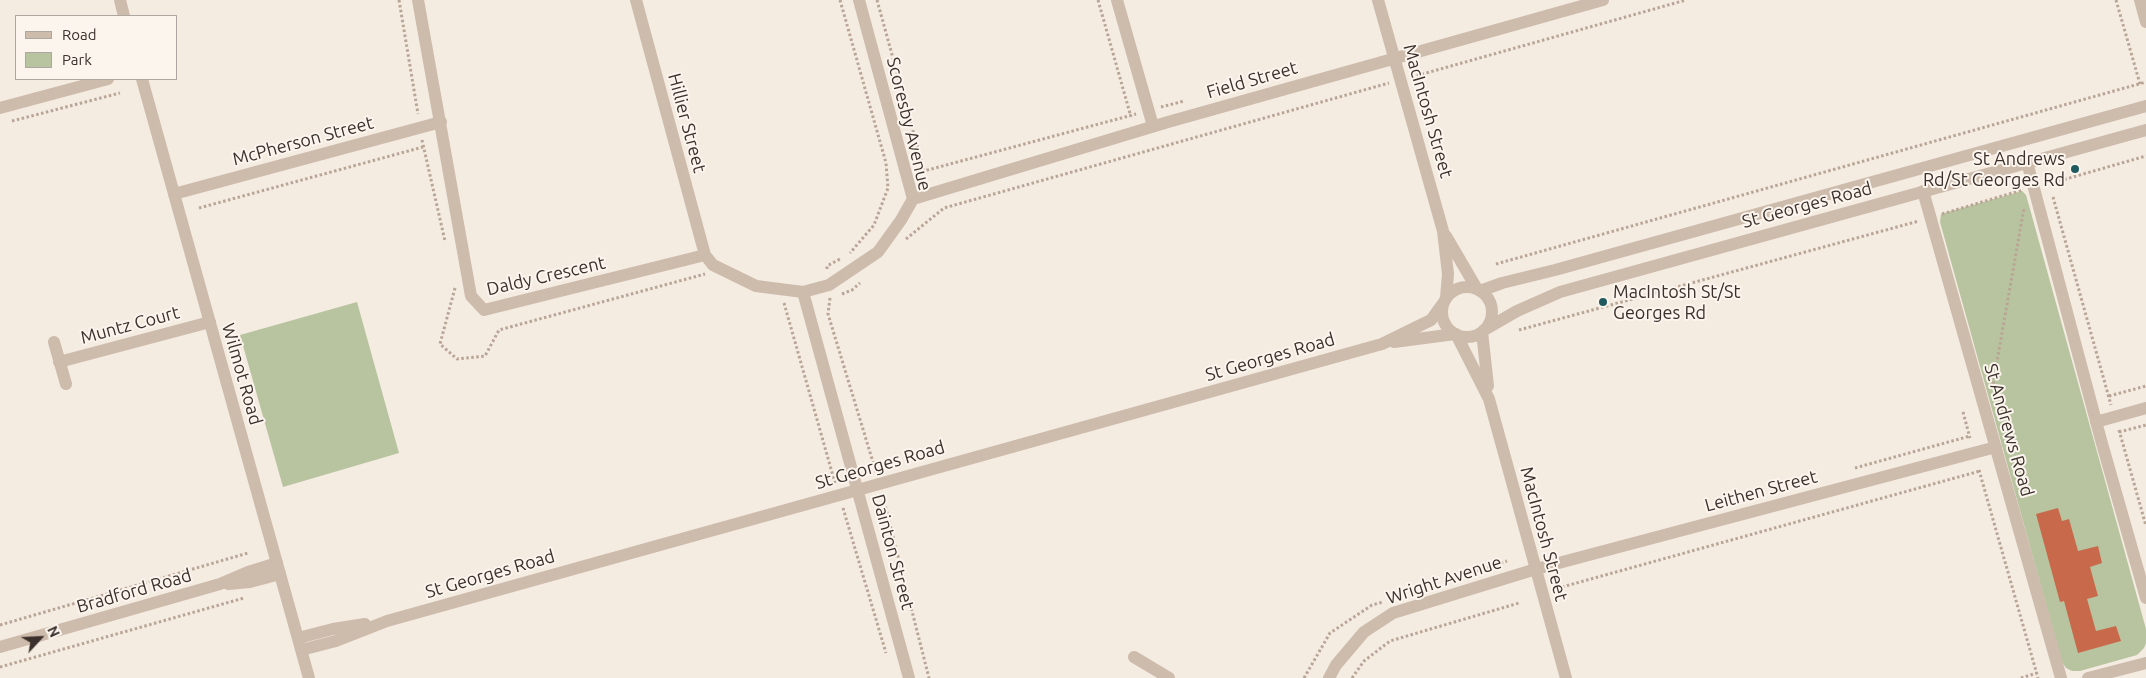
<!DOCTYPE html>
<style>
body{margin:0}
#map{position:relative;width:2146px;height:678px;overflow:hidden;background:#f4ebe1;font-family:Ubuntu,sans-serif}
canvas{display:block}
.legend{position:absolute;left:15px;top:15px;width:162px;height:65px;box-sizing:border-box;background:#fbf5ee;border:1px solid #aea6a0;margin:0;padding:6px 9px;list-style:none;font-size:15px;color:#3b302b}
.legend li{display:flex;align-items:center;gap:10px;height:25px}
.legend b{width:25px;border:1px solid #aea6a0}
.north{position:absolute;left:15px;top:613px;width:50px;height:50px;-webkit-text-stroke:4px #fbf5ee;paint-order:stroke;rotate:65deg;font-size:14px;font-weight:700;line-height:20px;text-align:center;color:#3b302b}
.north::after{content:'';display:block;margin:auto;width:18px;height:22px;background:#3b302b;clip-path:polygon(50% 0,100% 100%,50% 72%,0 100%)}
</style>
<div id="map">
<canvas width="2146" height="678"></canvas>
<ul class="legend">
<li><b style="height:6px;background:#cdbbac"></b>Road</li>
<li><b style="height:14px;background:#b8c4a0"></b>Park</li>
</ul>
<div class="north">N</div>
</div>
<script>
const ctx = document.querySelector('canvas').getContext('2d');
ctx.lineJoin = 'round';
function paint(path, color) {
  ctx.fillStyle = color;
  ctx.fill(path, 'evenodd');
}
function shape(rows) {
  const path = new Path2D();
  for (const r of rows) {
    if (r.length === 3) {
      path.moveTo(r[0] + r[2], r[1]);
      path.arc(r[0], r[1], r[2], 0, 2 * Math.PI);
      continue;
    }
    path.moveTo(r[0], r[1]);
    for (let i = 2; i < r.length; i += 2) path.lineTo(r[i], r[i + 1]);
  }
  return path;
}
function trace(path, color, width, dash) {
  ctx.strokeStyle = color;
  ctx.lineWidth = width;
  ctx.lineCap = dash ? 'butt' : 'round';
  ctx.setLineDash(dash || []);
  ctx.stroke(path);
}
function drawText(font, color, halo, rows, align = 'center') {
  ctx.font = font + ' Ubuntu,sans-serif';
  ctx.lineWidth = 4;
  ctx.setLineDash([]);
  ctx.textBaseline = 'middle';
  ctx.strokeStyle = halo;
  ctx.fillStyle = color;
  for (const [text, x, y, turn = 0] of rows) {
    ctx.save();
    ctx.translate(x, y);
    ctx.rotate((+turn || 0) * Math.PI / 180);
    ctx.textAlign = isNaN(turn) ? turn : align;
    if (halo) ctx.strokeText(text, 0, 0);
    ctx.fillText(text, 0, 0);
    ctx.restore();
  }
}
const green = shape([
 [2022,191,2026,195,2030,209,2146,629,2146,643,2144,648,2137,655,2080,671,2072,671,2066,668,2062,662,1940,222,1941,214],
 [357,302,399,453,283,487,240,335]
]);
const building = shape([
 [2058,508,2062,521,2069,519,2078,551,2098,546,2102,563,2090,567,2098,596,2087,599,2096,631,2116,626,2121,641,2078,653,2064,601,2060,602,2036,514]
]);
const path = shape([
 [399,0,418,114],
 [840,0,886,163,888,188,874,225,850,253],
 [877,0,924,171,1136,114],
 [1098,0,1131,117],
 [2116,0,2140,84],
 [1412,77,1686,0],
 [1161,107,1184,101],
 [12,121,120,93],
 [422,140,445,241],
 [2045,185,2146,156],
 [2053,197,2111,405],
 [199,208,423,147],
 [1942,214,2022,190],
 [906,239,944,208,1389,83],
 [1496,264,2146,82],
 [827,269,827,266,840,259],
 [455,288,440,344,457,359,485,356,499,330,705,274],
 [842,294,852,290,860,283],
 [830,298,828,314,876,472],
 [784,303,835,483],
 [1519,330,1919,221],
 [1993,384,2024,208],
 [2109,396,2146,386],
 [1963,412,1970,438],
 [2119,430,2146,526],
 [2119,432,2146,425],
 [1855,468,1970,436],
 [1979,470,2038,678],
 [883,497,929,678],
 [843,508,886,653],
 [1477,571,1507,561],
 [1562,587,1980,471],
 [0,625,248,553],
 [0,667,244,598],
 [1304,678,1330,633,1372,605,1383,602],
 [1352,678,1364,661,1390,641,1519,603],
 [2021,678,2037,673]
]);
const minor = shape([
 [418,0,471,296,484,310,705,255,713,265,756,286,803,292,829,285,878,252,901,220,913,199,859,0],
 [636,0,705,255],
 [1117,0,1153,126],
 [2140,0,2146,22],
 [0,108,108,79],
 [2027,162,2101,440,2146,598],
 [1923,191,2061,678],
 [174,194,441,122],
 [913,199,1168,122,1603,0],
 [803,292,909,678],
 [54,342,66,384],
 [59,362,210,322],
 [2096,422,2146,408],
 [228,584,250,582,280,574],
 [0,647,220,584,248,572,277,563],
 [1134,657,1169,678],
 [1329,678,1336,665,1364,632,1393,613,1536,569,1996,447],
 [2088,678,2146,663]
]);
const tertiary = shape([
 [120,0,124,16],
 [1378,0,1443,231,1448,274,1446,298],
 [142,79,309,678],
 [1446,236,1477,289],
 [1467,312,25],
 [1480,291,1502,283,1555,270,2146,106],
 [1484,330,1517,311,1560,292,2146,130],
 [1482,332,1488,386],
 [1456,334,1489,399,1566,678],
 [1394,342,1455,334],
 [298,638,333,629,365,624],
 [301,650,336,641,387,621,1382,344,1431,320,1444,302]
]);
const markers = [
 [2075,169,5,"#1f5a5e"],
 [1603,302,5,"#1f5a5e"]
];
const streetNames = [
 ["Field Street",1252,80,-16],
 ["MacIntosh Street",1428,111,74],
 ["Hillier Street",687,123,75],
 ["Scoresby Avenue",909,124,76],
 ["McPherson Street",303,141,-15],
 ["St Georges Road",1807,205,-15],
 ["Daldy Crescent",546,276,-13],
 ["Muntz Court",130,325,-15],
 ["St Georges Road",1270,357,-16],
 ["Wilmot Road",242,374,74],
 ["St Andrews Road",2009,430,74],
 ["St Georges Road",880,465,-16],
 ["Leithen Street",1761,491,-15],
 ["MacIntosh Street",1544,534,75],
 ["Dainton Street",893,552,75],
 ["St Georges Road",490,574,-16],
 ["Wright Avenue",1444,580,-18],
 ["Bradford Road",134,591,-16]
];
const poiNames = [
 ["St Andrews",2065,159],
 ["Rd/St Georges Rd",2065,180],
 ["MacIntosh St/St",1613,292,"left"],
 ["Georges Rd",1613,313,"left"]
];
paint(green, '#b8c4a0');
paint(building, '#c8694b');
trace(path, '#b9a596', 3, [2.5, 2.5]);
trace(minor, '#cdbbac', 12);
trace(tertiary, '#cdbbac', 12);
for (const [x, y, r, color] of markers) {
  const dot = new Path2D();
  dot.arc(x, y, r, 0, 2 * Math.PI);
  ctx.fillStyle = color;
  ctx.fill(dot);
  trace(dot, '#fbf5ee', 2);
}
drawText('18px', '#3b302b', '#fbf5ee', streetNames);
drawText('18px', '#3b302b', '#fbf5ee', poiNames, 'right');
</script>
